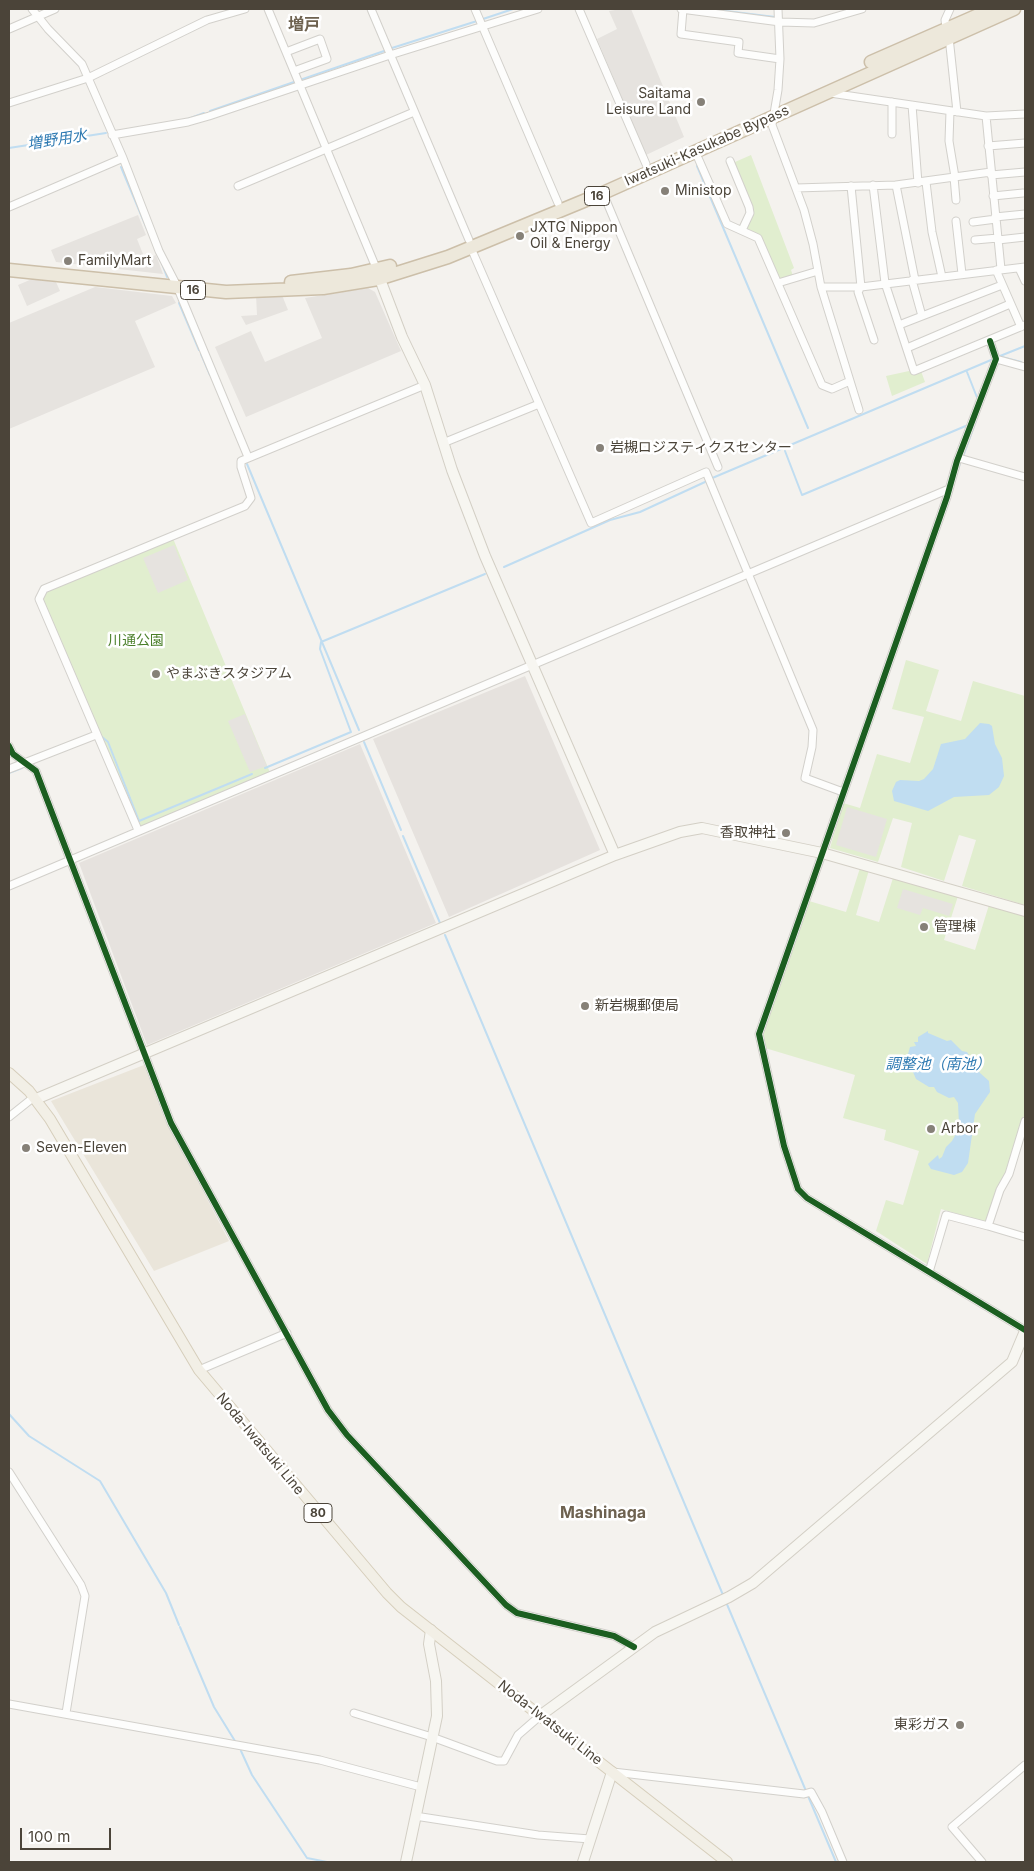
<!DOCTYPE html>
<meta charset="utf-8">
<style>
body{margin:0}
#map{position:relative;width:1034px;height:1871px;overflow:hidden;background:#f4f2ee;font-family:Inter,sans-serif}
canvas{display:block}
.frame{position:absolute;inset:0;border:10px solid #4b4439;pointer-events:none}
.scale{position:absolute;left:20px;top:1828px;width:91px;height:22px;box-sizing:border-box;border:2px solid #4b4439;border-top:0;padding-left:6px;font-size:15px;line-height:18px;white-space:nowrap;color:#4b4439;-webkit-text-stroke:4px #fff;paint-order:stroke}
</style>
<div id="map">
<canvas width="1034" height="1871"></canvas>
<div class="frame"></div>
<div class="scale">100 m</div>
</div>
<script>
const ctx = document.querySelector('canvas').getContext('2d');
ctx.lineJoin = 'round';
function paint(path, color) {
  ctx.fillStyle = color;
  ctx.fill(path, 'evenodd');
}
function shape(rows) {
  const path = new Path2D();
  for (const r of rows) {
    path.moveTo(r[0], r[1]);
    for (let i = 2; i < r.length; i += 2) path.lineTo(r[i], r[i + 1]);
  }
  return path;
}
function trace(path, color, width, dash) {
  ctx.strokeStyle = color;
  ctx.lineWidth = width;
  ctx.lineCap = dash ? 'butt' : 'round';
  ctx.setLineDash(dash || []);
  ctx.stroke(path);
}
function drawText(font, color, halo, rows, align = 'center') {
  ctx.font = font + ' Inter,"Noto Sans JP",sans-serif';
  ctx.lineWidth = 5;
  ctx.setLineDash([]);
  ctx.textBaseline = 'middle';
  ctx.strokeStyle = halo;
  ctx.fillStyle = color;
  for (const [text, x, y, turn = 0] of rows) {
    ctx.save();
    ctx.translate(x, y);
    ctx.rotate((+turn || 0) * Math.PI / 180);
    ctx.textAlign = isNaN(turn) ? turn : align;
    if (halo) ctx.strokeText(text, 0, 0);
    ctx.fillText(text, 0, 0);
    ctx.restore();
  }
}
const industrial = shape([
 [525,676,600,850,449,917,373,739],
 [360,744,436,923,147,1045,79,863]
]);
const education = shape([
 [144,1065,163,1115,229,1241,154,1271,51,1101]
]);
const green = shape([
 [751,155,794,268,791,270,793,276,783,279,779,278,761,236,746,228,752,213,733,165,735,162],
 [909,371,913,374,921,371,925,382,892,396,886,376],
 [172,536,271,775,138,830,39,599,44,589],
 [906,660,939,670,926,711,961,721,973,681,1025,696,1025,905,962,886,976,840,959,835,944,881,901,867,912,823,893,818,878,862,830,848,843,803,860,808,877,754,910,763,924,717,892,709],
 [860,868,869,870,856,915,879,922,893,878,958,896,944,940,975,950,989,905,1025,916,1025,1112,1008,1171,997,1188,986,1222,941,1209,927,1264,876,1231,886,1200,903,1205,919,1151,884,1140,886,1130,843,1118,855,1075,765,1048,762,1035,809,901,846,912]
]);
const parking = shape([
 [621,9,631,9,684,137,646,155,597,39,617,29,609,11],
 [138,215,146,235,137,239,145,259,156,255,163,274,56,262,51,250],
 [32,279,56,282,60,291,27,306,18,285],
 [95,287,172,296,176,303,135,321,155,367,9,429,9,323],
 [368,288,375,292,401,351,246,417,215,347,251,331,265,362,322,338,305,298],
 [256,295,282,295,288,310,246,325,241,316,257,315],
 [174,545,188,580,158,593,143,558],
 [245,714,267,766,250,772,228,721],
 [847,807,887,819,876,857,836,845],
 [903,889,953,904,949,916,923,908,920,915,897,908]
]);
const water = shape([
 [980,723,989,724,992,726,995,744,1002,758,1004,776,999,787,989,795,954,797,928,811,894,801,892,791,896,782,900,780,919,781,924,779,933,769,941,744,965,739],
 [928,1031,928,1033,940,1038,947,1041,951,1040,962,1051,967,1052,980,1073,989,1081,990,1092,975,1114,968,1163,962,1172,954,1175,931,1169,928,1164,938,1155,939,1159,942,1157,946,1147,952,1141,956,1134,954,1130,956,1124,959,1125,958,1103,954,1097,949,1098,937,1092,934,1087,929,1087,916,1079,907,1058,910,1047,916,1046,914,1042,918,1042,918,1037]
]);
const stream = shape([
 [710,9,775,17],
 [483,19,513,9],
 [392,48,477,21],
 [300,80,387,50],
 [210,111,294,82],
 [188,119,204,113],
 [9,148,106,133],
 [697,166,808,428],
 [121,167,147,229],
 [161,261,167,277],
 [179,303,199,350],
 [201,354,210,375],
 [1000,356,1025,346],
 [1002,357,1021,362],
 [967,372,978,400],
 [785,451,802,495,968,425],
 [964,454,976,421],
 [247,464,359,730],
 [958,470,960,463],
 [710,479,991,360],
 [504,567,610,520,640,512,705,482],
 [101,736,108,742,139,821,252,774],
 [364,742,401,830],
 [265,768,351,732,320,649,321,642,485,574],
 [9,773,22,768],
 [403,836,440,923],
 [445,935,723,1595],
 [9,1414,29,1436,100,1481,166,1593,179,1625],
 [726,1602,806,1791],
 [180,1627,214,1707,235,1741],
 [241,1751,252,1775,307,1858,327,1862],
 [808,1796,836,1862]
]);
const street = shape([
 [32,9,48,29,82,64,123,158,159,251,175,282],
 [268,9,377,270],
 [371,9,469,240],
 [475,9,558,203],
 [579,9,646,164],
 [681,9,780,22,814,23,862,9],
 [683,9,681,34,739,42,738,53,780,59],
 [778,9,780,59,778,90,772,125,804,210,813,244,821,287,859,410],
 [946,28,945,20,950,9],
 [9,29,55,9],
 [949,37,957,112],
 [286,52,320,39,327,59,294,71],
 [830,93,986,116,1025,114],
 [9,103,88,78,207,20,245,9],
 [912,105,918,183],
 [950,111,949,141,955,177],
 [986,116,1001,269],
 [892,134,892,102],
 [112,135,188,122,209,116,390,55,538,9],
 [988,146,1025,143],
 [695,151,727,224,758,238,822,385,832,389,850,381],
 [730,161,749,207,750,213,743,228],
 [991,175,1025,172],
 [954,177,956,200],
 [926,182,932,232,942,277],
 [873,185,885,283,914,371,1025,325],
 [896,185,915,280],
 [238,186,414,112],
 [851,186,861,287,858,292,874,340],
 [796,188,896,185,991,172],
 [603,193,718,467],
 [993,196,1023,193],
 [9,207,123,158],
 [995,217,1025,214],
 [956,221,962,274],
 [973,222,996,219],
 [975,240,998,238],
 [998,240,1025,237],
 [471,248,591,523,706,472,813,730,812,747,805,778,843,792],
 [1019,268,1025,281],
 [996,270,1021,327],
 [912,280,922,316],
 [778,283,818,271],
 [821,287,861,287,1025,267],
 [178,289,248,457],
 [899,325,1002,285],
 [990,341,996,359,957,461,947,497,759,1034,784,1146,798,1189,807,1198,1025,1330],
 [907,348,1010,304],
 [996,359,1025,367],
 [443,443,539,404],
 [959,458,1025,477],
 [9,746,13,754,36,771,171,1123,328,1410,347,1435,506,1605,517,1613,614,1636,634,1647],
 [9,769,96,735],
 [138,830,39,599,44,589,245,506,251,498,241,467,241,461,425,385],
 [9,886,949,489],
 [9,1117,34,1097],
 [988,1226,1025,1237],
 [929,1272,946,1215,988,1226,1000,1190,1009,1174,1025,1121],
 [199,1370,287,1333],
 [9,1472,81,1585,85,1596,66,1713],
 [9,1704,320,1760,421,1787],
 [354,1713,432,1737,497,1761,504,1761,518,1735,541,1715],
 [613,1772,804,1794,811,1792,822,1812,843,1862],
 [415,1816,538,1835,590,1839],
 [982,1862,952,1827,1025,1765]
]);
const secondary = shape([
 [378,274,402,337,425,385,452,470,485,556,615,855],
 [36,1099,615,855,680,832,702,828,822,853,1025,911],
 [541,1715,655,1632,729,1597,753,1583,1012,1362,1025,1331],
 [406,1862,437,1716,436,1681,429,1644,431,1630],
 [583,1862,612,1772]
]);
const primary = shape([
 [9,1073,29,1091,50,1119,199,1370,387,1593,401,1607,727,1862]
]);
const highway = shape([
 [871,62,992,9],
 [9,270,226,292,323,288,378,279,448,257,603,193,1014,9],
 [291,282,351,275,390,266]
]);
const cycleway = shape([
 [990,341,996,359,957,461,947,497,759,1034,784,1146,798,1189,807,1198,1025,1330],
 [9,746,13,754,36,771,171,1123,328,1410,347,1435,506,1605,517,1613,614,1636,634,1647]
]);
const markers = [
 [701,102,5,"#868178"],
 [665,191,5,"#868178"],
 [520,236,5,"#868178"],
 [68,261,5,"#868178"],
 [600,448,5,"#868178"],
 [156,674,5,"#868178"],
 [786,833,5,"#868178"],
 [924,927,5,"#868178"],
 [585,1006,5,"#868178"],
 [931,1129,5,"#868178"],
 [26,1148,5,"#868178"],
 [960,1725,5,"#868178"]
];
const shields = [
 [597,196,25],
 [193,290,25],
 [318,1513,28]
];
const shieldNames = [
 ["16",597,196],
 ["16",193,290],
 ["80",318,1513]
];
const poiNames = [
 ["Saitama",691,94,"right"],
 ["Leisure Land",691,110,"right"],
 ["Ministop",675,191],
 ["JXTG Nippon",530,228],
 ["Oil & Energy",530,244],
 ["FamilyMart",78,261],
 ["岩槻ロジスティクスセンター",610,448],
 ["やまぶきスタジアム",166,674],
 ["香取神社",776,833,"right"],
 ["管理棟",934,927],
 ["新岩槻郵便局",595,1006],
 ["Arbor",941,1129],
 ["Seven-Eleven",36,1148],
 ["東彩ガス",950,1725,"right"]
];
const streetNames = [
 ["Iwatsuki-Kasukabe Bypass",707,146,-24],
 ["Noda-Iwatsuki Line",260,1444,50],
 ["Noda-Iwatsuki Line",550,1723,38]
];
const parkNames = [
 ["川通公園",136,641]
];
const waterNames = [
 ["増野用水",57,140,-9],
 ["調整池（南池）",938,1064]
];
const quarterNames = [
 ["増戸",304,25],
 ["Mashinaga",603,1513]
];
paint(industrial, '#e6e2de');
paint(education, '#eae5da');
paint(green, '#e1eecf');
paint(parking, '#e6e3df');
paint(water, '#c0ddf1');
trace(stream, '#c0ddf1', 2);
trace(street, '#d2d0cb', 9);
trace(secondary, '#d3cfc5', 12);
trace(primary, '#d6cebb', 12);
trace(highway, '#ccbfa9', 15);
trace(street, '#fdfdfc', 7);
trace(secondary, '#f7f6f1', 10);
trace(primary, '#f2efe6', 10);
trace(highway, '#ede8db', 12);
trace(cycleway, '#1b5e20', 6);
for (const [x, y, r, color] of markers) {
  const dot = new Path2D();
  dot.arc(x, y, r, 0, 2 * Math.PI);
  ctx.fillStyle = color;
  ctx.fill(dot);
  trace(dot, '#fff', 2);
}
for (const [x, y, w] of shields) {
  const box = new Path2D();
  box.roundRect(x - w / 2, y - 9.5, w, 19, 4);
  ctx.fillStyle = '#fff';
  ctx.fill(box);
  trace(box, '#4b4439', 1);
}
drawText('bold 12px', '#4b4439', null, shieldNames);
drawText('14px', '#4b4439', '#fff', poiNames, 'left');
drawText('14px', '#4b4439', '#fff', streetNames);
drawText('14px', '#4a7f2a', '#fff', parkNames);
drawText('italic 15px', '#2e7ab2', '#fff', waterNames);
drawText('bold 16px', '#6e6250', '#fff', quarterNames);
</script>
